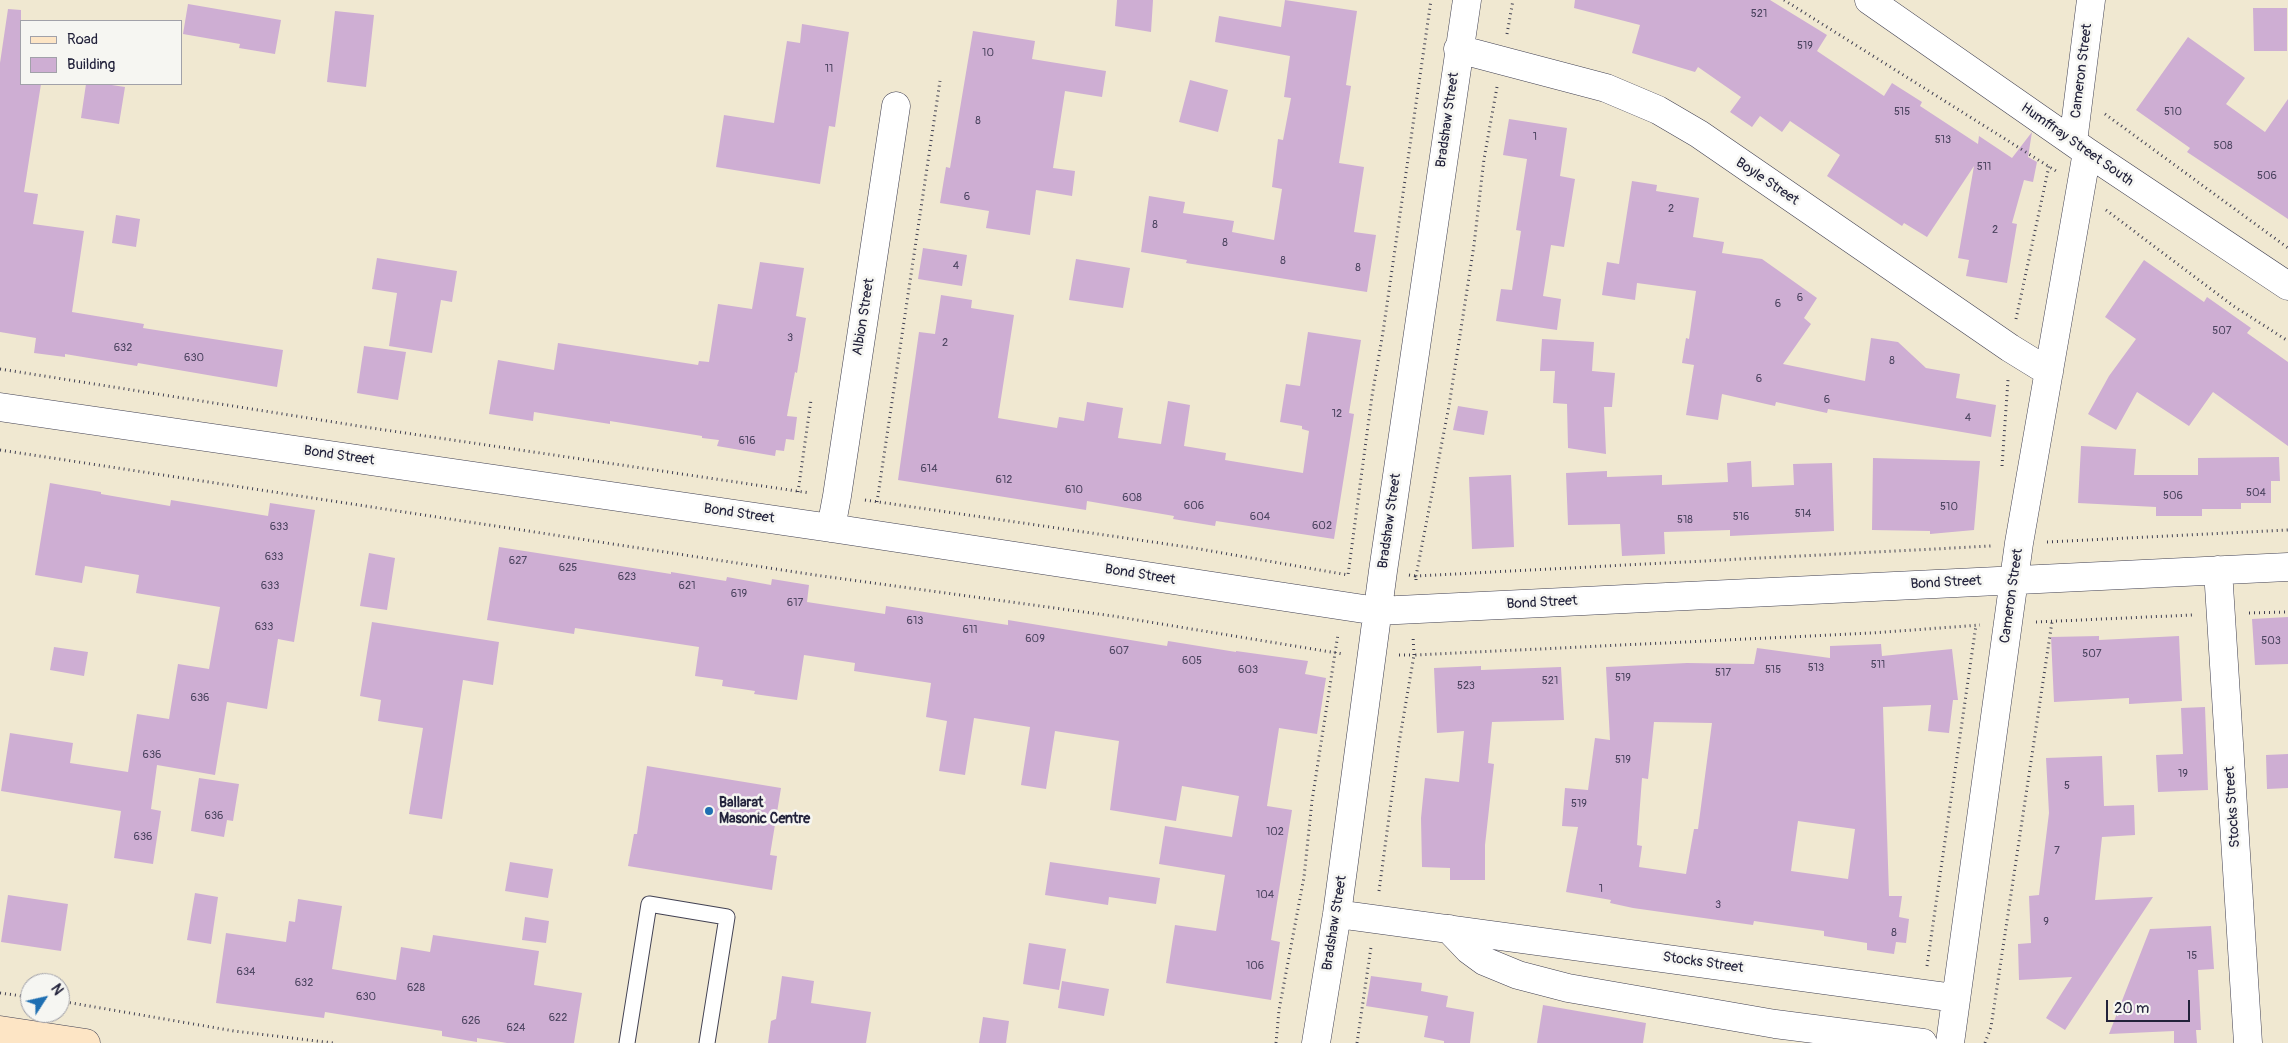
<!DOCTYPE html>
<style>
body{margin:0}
#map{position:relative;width:2288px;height:1043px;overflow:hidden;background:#f0e8d1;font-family:Pangolin,sans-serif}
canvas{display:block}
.legend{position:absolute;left:20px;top:20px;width:162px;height:65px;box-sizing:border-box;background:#f6f6f2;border:1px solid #a1a1a9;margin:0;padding:6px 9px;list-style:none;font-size:15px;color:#22223b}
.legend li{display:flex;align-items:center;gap:10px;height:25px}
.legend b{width:25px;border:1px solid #a1a1a9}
.north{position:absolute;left:20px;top:973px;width:50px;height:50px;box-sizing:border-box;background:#f6f6f2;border:1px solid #a1a1a9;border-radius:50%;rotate:55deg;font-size:14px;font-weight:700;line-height:20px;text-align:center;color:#22223b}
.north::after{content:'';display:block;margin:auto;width:18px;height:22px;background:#1f6fb2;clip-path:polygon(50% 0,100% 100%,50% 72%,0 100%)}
.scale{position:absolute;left:2106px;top:1000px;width:84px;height:22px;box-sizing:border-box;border:2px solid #22223b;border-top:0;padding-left:6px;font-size:15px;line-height:18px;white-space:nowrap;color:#22223b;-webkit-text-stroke:4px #f6f6f2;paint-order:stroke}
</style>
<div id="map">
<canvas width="2288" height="1043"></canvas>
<ul class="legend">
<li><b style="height:6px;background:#fde5c5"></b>Road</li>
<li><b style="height:14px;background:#ceaed3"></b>Building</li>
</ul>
<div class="north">N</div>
<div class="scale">20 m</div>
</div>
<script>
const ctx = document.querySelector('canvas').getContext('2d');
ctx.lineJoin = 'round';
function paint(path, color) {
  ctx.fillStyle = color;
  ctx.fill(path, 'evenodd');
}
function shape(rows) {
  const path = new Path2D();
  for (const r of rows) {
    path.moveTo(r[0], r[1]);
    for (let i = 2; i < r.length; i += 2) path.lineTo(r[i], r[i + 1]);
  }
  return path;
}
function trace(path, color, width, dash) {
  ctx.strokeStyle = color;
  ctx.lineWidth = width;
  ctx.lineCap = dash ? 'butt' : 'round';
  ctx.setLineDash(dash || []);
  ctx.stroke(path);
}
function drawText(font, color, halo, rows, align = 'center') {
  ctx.font = font + ' Pangolin,sans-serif';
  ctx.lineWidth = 5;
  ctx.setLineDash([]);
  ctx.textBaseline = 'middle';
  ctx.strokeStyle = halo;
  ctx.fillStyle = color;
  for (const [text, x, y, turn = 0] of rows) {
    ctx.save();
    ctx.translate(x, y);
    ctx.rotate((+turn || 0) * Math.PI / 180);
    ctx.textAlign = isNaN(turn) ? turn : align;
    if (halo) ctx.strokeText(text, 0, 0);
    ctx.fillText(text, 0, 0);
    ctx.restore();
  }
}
const building = shape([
 [1117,0,1153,0,1151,32,1115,26],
 [1285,0,1357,11,1346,85,1351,86,1339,163,1364,167,1354,232,1376,235,1367,292,1186,263,1187,260,1141,252,1149,196,1185,202,1183,213,1234,221,1232,232,1274,240,1282,189,1272,187,1278,139,1283,140,1291,98,1284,97,1290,56,1215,42,1219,16,1281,27],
 [1575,0,1770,0,1827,35,1817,51,1884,96,1892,83,1922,102,1920,106,1978,144,1979,136,2012,158,2032,132,2028,157,2037,162,2033,182,2024,180,2012,223,2017,224,2007,283,1966,276,1969,260,1958,258,1974,166,1927,237,1904,223,1902,226,1827,176,1840,155,1790,121,1782,132,1760,116,1752,127,1730,112,1741,97,1698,67,1695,72,1632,53,1640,25,1574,8],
 [188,4,281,20,275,54,239,48,240,44,183,34],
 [2253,8,2287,8,2287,51,2254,51],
 [8,9,21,10,21,84,41,84,24,192,38,194,33,224,84,231,72,312,144,324,143,328,283,350,277,387,138,363,137,366,65,354,65,357,34,353,36,338,0,332,0,63],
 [335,11,374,15,366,87,327,82],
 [802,24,849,32,835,127,829,126,820,184,716,167,724,115,774,123,787,41,800,43],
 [973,31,1035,41,1032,59,1106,71,1102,97,1065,91,1053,168,1075,171,1072,196,1036,190,1030,235,986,228,989,211,940,203,946,167,950,168],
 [2188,37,2245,78,2226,104,2265,132,2288,99,2288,219,2187,152,2190,148,2136,110],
 [1190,80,1228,90,1218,132,1179,122],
 [86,84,105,84,125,87,119,124,81,118],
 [1509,119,1567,128,1560,176,1575,179,1564,247,1551,245,1543,296,1561,299,1557,330,1496,321,1501,289,1512,290,1521,231,1516,230,1527,159,1503,155],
 [1632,181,1657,185,1656,191,1699,198,1693,237,1724,242,1722,253,1762,259,1817,298,1804,318,1811,324,1783,364,1865,381,1871,338,1898,342,1926,368,1960,374,1956,398,1996,405,1991,437,1828,409,1827,413,1776,402,1775,406,1722,394,1718,420,1686,415,1694,365,1682,363,1686,338,1689,339,1696,291,1637,283,1635,300,1602,295,1607,262,1619,264],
 [116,215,140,219,136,247,112,243],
 [923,248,967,255,962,286,918,279],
 [377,258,457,271,452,302,441,300,432,353,389,346,397,293,372,289],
 [1076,259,1130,268,1123,308,1069,300],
 [2144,260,2204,302,2207,297,2251,328,2247,333,2288,362,2288,446,2213,392,2189,426,2137,392,2116,430,2088,414,2109,376,2136,339,2105,317],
 [760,262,804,268,796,316,806,318,797,373,795,372,787,416,797,417,794,440,786,439,784,451,776,450,775,456,717,446,719,440,702,438,702,436,610,421,610,424,534,412,533,421,489,414,498,360,554,370,558,343,698,365,699,361,709,362,718,304,752,309],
 [941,295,972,300,971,308,1014,315,998,418,1057,428,1059,417,1084,421,1087,402,1123,408,1118,438,1161,444,1168,401,1190,405,1184,446,1226,453,1225,460,1303,473,1309,431,1302,429,1302,426,1280,422,1286,384,1300,386,1308,332,1361,340,1349,413,1354,414,1334,539,1216,521,1215,526,1173,519,1174,516,1087,501,1086,510,898,480,919,332,935,334],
 [1542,339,1594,342,1592,371,1615,373,1612,407,1604,407,1606,454,1568,448,1567,404,1553,403,1555,371,1540,371],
 [364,346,406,352,398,400,357,393],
 [1458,406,1488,411,1484,435,1453,430],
 [2081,446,2136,449,2134,475,2198,475,2198,458,2279,457,2280,481,2271,481,2271,503,2241,503,2241,509,2202,509,2202,516,2156,516,2156,507,2078,503],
 [1873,458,1980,461,1974,530,1930,534,1930,531,1872,530],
 [1751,461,1752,487,1794,485,1793,464,1832,463,1834,531,1730,536,1730,530,1664,532,1665,554,1622,556,1620,524,1568,525,1566,473,1607,471,1607,477,1662,475,1662,485,1728,482,1727,463],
 [1511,475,1514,547,1472,549,1469,477],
 [50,483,101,492,101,494,170,506,171,500,268,516,270,503,315,510,294,642,278,639,267,709,227,702,215,775,157,765,151,809,161,811,153,864,114,858,121,811,1,791,10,733,73,743,70,763,128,772,137,714,169,719,178,664,209,669,220,607,136,593,139,575,85,566,82,583,35,575],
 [499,547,671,574,671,572,726,581,727,577,771,585,772,579,809,585,807,602,885,614,886,606,1008,625,1008,620,1167,646,1168,641,1236,652,1236,651,1308,661,1305,674,1326,678,1317,734,1279,728,1267,806,1292,810,1271,940,1280,942,1271,1000,1166,983,1175,925,1216,931,1225,875,1159,864,1165,826,1232,837,1239,796,1182,786,1176,821,1110,810,1119,741,1055,731,1046,789,1021,785,1030,727,974,718,965,775,939,771,947,721,926,717,931,683,854,671,855,663,804,655,797,700,754,694,755,691,722,686,723,680,695,676,699,647,575,628,574,634,487,620],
 [369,553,395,558,387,610,360,606],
 [2288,617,2288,664,2255,665,2252,619],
 [372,622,499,642,493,685,463,680,442,819,409,814,423,728,378,721,381,700,360,696],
 [2099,636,2099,640,2179,636,2182,701,2129,704,2129,698,2054,702,2051,637],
 [1881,644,1882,656,1952,649,1958,700,1953,700,1949,733,1928,731,1931,705,1883,707,1889,896,1902,896,1899,917,1909,919,1906,943,1896,942,1894,954,1867,950,1867,943,1824,936,1824,931,1754,921,1753,925,1633,908,1610,903,1611,900,1566,892,1578,827,1562,826,1565,788,1588,790,1595,738,1610,740,1606,667,1687,663,1754,664,1757,648,1830,658,1830,646],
 [1654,722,1712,723,1698,829,1694,829,1686,874,1639,867,1642,846,1637,845,1642,778,1648,779],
 [1798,821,1855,829,1848,879,1791,871],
 [54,647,88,652,84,676,50,670],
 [1481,666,1481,670,1561,667,1564,720,1492,722,1488,763,1494,764,1485,845,1485,880,1450,880,1450,868,1422,867,1421,818,1425,778,1459,782,1464,731,1437,733,1434,668],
 [2205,707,2208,790,2158,792,2156,755,2183,754,2181,708],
 [2288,754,2288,788,2267,789,2266,755],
 [2102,756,2104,806,2134,805,2135,835,2102,837,2095,900,2153,897,2065,1030,2046,1018,2072,977,2019,980,2018,944,2031,943,2029,896,2039,895,2049,813,2046,758],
 [647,766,781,788,770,855,777,856,772,890,628,866,634,834,637,834],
 [199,778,239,784,233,821,227,820,224,837,191,831],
 [510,862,553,869,548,898,505,891],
 [1050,862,1160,878,1156,904,1109,897,1108,905,1045,895],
 [195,893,218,897,211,944,187,940],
 [8,895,68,904,61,951,1,942],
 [298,899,342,906,332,969,396,980,401,947,430,952,433,935,539,951,534,985,582,993,574,1043,507,1043,477,1038,477,1042,442,1036,442,1031,325,1012,324,1018,216,1003,226,933,286,942,289,921,295,922],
 [525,917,549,921,546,943,522,940],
 [2211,926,2214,969,2198,970,2201,1030,2196,1030,2197,1043,2174,1043,2174,1031,2109,1034,2150,929],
 [1029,943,1066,949,1059,990,1023,984],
 [782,976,814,981,811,1003,871,1012,866,1043,768,1043,771,1021,776,1019],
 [1371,976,1422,983,1421,991,1448,996,1446,1007,1474,1012,1470,1043,1444,1043,1444,1041,1424,1037,1428,1016,1366,1006],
 [1062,981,1109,989,1104,1016,1058,1008],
 [1543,1005,1646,1023,1643,1043,1537,1043],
 [983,1017,1009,1021,1006,1043,979,1043]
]);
const path = shape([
 [1784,0,2056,171],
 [1507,34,1513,0],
 [1497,87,1484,159,1474,245,1449,406,1416,576,1991,546],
 [2105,114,2288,248],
 [2106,210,2232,305,2288,341],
 [2016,319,2049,166],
 [0,369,365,427,810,493],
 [0,450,815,575,1113,616,1343,654],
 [2002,466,2008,380],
 [798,492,811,400],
 [865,500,1194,548,1348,575,1372,396,1383,332,1431,0],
 [877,502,940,81],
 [2047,542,2288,530],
 [1409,575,1416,576,1416,582],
 [2249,613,2288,612],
 [2036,622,2192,615],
 [1399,655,1414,655,1413,636],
 [1379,891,1399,743,1414,655,1872,633,1980,625],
 [1927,966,1976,625],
 [0,993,30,997],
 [60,1001,234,1031,333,1043],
 [1276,1043,1279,1010,1304,877,1312,801,1338,634],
 [1357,1043,1371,947],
 [1985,1043,1991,1027,2052,622]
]);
const service = shape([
 [627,1043,649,904,727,917,707,1043]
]);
const minor = shape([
 [1869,0,2087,152,2288,286],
 [1458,49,1606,88,1658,110,1699,134,2010,348,2049,372],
 [2073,142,2091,0],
 [0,407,831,528,1377,611,2288,567],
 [831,528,837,496,896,106],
 [2218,570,2248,1043],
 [1337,914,1955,998],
 [1449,929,1469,950,1484,961,1518,975,1568,988,1775,1024,1923,1043],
 [1316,1043,1337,914,1383,571,1467,0],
 [1950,1043,2019,543,2087,152]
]);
const secondary = shape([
 [0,1030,86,1043]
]);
const markers = [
 [709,811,5,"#1f6fb2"]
];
const numberNames = [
 ["521",1759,14],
 ["519",1805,46],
 ["10",988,53],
 ["11",829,69],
 ["515",1902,112],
 ["510",2173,112],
 ["8",978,121],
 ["1",1535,137],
 ["513",1943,140],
 ["508",2223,146],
 ["511",1984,167],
 ["506",2267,176],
 ["6",967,197],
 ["2",1671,209],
 ["8",1155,225],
 ["2",1995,230],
 ["8",1225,243],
 ["8",1283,261],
 ["4",956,266],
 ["8",1358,268],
 ["6",1800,298],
 ["6",1778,304],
 ["507",2222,331],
 ["3",790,338],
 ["2",945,343],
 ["632",123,348],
 ["630",194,358],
 ["8",1892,361],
 ["6",1759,379],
 ["6",1827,400],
 ["12",1337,414],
 ["4",1968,418],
 ["616",747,441],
 ["614",929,469],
 ["612",1004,480],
 ["610",1074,490],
 ["504",2256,493],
 ["506",2173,496],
 ["608",1132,498],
 ["606",1194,506],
 ["510",1949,507],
 ["514",1803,514],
 ["604",1260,517],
 ["516",1741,517],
 ["518",1685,520],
 ["602",1322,526],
 ["633",279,527],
 ["633",274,557],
 ["627",518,561],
 ["625",568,568],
 ["623",627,577],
 ["633",270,586],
 ["621",687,586],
 ["619",739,594],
 ["617",795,603],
 ["613",915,621],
 ["633",264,627],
 ["611",970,630],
 ["609",1035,639],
 ["503",2271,641],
 ["607",1119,651],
 ["507",2092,654],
 ["605",1192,661],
 ["511",1878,665],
 ["513",1816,668],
 ["603",1248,670],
 ["515",1773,670],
 ["517",1723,673],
 ["519",1623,678],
 ["521",1550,681],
 ["523",1466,686],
 ["636",200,698],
 ["636",152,755],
 ["519",1623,760],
 ["19",2183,774],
 ["5",2067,786],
 ["519",1579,804],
 ["636",214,816],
 ["102",1275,832],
 ["636",143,837],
 ["7",2057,851],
 ["1",1601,889],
 ["104",1265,895],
 ["3",1718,905],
 ["9",2046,922],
 ["8",1894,933],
 ["15",2192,956],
 ["106",1255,966],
 ["634",246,972],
 ["632",304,983],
 ["628",416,988],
 ["630",366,997],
 ["622",558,1018],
 ["626",471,1021],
 ["624",516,1028]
];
const streetNames = [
 ["Cameron Street",2082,71,-83],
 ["Bradshaw Street",1448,120,-82],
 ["Humffray Street South",2077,145,35],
 ["Boyle Street",1767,182,34],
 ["Albion Street",864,317,-81],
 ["Bond Street",339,456,8],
 ["Bond Street",739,514,8],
 ["Bradshaw Street",1390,521,-82],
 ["Bond Street",1140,575,9],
 ["Bond Street",1946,583,-3],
 ["Cameron Street",2012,596,-82],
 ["Bond Street",1542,603,-3],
 ["Stocks Street",2233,807,-94],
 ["Bradshaw Street",1335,923,-81],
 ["Stocks Street",1703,963,8]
];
const poiNames = [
 ["Ballarat",719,803],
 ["Masonic Centre",719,819]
];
paint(building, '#ceaed3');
trace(service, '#414052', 17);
trace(minor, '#414052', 29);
trace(secondary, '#414052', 29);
trace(path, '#414052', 3, [1, 4]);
trace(service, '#fff', 15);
trace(minor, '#fff', 28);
trace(secondary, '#fde5c5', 28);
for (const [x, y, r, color] of markers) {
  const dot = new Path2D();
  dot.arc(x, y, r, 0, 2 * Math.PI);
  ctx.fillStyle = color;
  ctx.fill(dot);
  trace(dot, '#f6f6f2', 2);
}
drawText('11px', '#4d4561', null, numberNames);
drawText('14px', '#22223b', '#f6f6f2', streetNames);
drawText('bold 14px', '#22223b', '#f6f6f2', poiNames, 'left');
</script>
